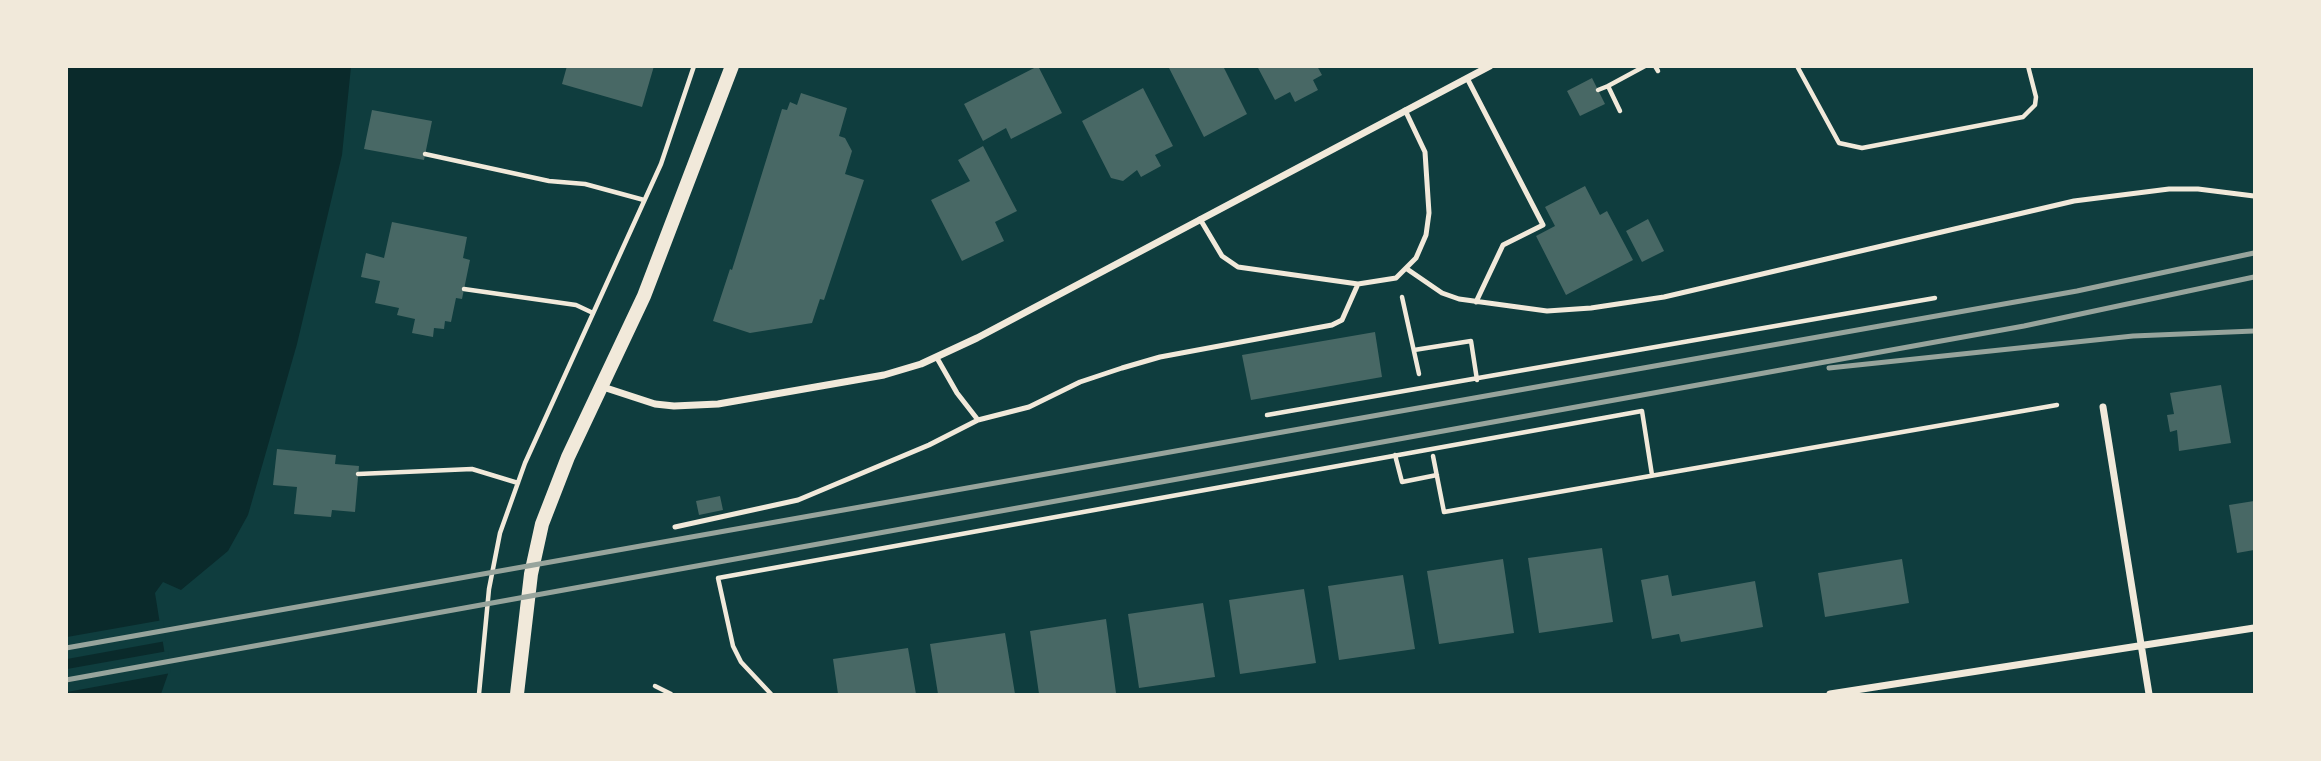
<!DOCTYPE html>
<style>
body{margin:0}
#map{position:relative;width:2321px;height:761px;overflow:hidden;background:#0f3d3e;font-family:"Varela Round",sans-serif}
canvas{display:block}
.frame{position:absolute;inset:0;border:68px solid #f1e9da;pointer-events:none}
</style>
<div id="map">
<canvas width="2321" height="761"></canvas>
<div class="frame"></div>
</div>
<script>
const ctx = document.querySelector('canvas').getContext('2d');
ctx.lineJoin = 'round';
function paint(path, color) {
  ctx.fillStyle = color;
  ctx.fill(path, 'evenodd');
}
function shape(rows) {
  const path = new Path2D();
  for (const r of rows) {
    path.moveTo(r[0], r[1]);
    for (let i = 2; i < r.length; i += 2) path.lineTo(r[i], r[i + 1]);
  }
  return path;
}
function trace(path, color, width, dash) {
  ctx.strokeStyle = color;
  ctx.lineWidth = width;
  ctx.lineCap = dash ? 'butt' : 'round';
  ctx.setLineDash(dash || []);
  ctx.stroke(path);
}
const water = shape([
 [66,67,351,67,342,155,297,344,248,515,228,551,181,590,163,582,155,593,168,674,161,694,67,694]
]);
const pier = shape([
 [163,620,166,641,67,659,67,637],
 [168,651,171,673,67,692,67,669]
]);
const building = shape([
 [567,66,654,66,642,107,562,84],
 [1038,66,1062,113,1011,139,1006,128,983,141,964,104],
 [1168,66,1223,66,1247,114,1204,137],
 [1257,66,1317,66,1322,75,1313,80,1318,90,1295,102,1290,92,1275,100],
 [1592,78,1605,104,1580,116,1567,91],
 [1143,88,1173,146,1155,155,1161,166,1141,177,1137,170,1123,181,1111,178,1082,121],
 [801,93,847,108,839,136,845,138,852,151,845,174,864,180,824,300,820,299,812,323,750,333,713,321,730,269,732,270,782,109,787,110,790,102,797,105],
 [372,110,432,121,424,160,364,149],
 [983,146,1017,211,995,222,1004,241,962,261,931,200,970,181,958,160],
 [1585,186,1600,215,1607,211,1633,260,1566,295,1536,236,1555,226,1545,207],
 [1648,219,1664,251,1642,262,1626,231],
 [392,222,467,237,463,258,470,260,462,299,456,298,451,322,445,321,444,329,434,328,433,337,412,333,415,319,397,315,399,308,375,303,380,281,361,277,366,253,384,258],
 [1375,332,1382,377,1251,400,1242,355],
 [2221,385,2231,443,2179,451,2177,430,2170,432,2167,415,2174,414,2170,393],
 [277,449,336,455,335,464,359,466,355,512,332,510,331,517,294,514,297,487,273,485],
 [720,496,723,510,699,515,696,501],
 [2254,501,2254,550,2237,553,2229,505],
 [1602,548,1613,622,1539,633,1528,558],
 [1503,559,1514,633,1439,644,1427,571],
 [1902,559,1909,603,1825,617,1818,573],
 [1403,575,1415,649,1339,660,1328,586],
 [1668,575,1672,596,1755,581,1763,627,1681,642,1679,634,1652,639,1641,580],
 [1304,589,1316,663,1240,674,1229,600],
 [1203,603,1215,677,1139,688,1128,614],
 [1106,619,1116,693,1039,694,1030,631],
 [1005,633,1015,694,938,694,930,644],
 [908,648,916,694,838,694,833,659]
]);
const path = shape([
 [1655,66,1658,71],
 [1797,66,1839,143,1862,148,2023,117,2035,105,2036,97,2028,66],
 [1598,90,1608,86],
 [1620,111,1608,86,1645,66],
 [425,154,549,181,585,184,644,200],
 [464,289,576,305,593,313],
 [1402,297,1419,374],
 [1414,350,1471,341,1477,380],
 [1267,415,1935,298],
 [1395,455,1402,482,1437,475],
 [1433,456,1444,512,2057,405],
 [358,474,472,469,518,483],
 [655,686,671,694],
 [479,694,489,589,500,533,525,463,661,164,694,66],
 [771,694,741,662,733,646,718,578,1642,411,1652,475]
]);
const service = shape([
 [1467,78,1543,225,1503,245,1476,302],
 [1200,219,1222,256,1238,267,1358,284,1396,278,1416,258,1426,235,1429,213,1425,152,1405,110],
 [1407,269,1442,293,1459,299,1547,311,1591,308,1664,297,2074,201,2169,189,2198,189,2254,196],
 [937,358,957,393,978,420],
 [675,527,798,500,929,445,978,420,1029,407,1080,382,1122,368,1160,357,1332,325,1342,320,1358,284]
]);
const minor = shape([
 [603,387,655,404,674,406,718,404,884,375,921,364,977,338,1490,66],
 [2103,407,2149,694],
 [1830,694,2254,628]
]);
const secondary = shape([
 [517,694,531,574,542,524,568,457,644,296,732,66]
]);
const rail = shape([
 [1829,368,2133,336,2254,331],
 [66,648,2077,291,2254,253],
 [66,680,2024,326,2254,277]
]);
paint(water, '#0a2a2b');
paint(pier, '#0f3d3e');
paint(building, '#486865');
trace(path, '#f1e9da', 4.5);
trace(service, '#f1e9da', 5);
trace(minor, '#f1e9da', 7);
trace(secondary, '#f1e9da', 14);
trace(rail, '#97a49c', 5);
</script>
